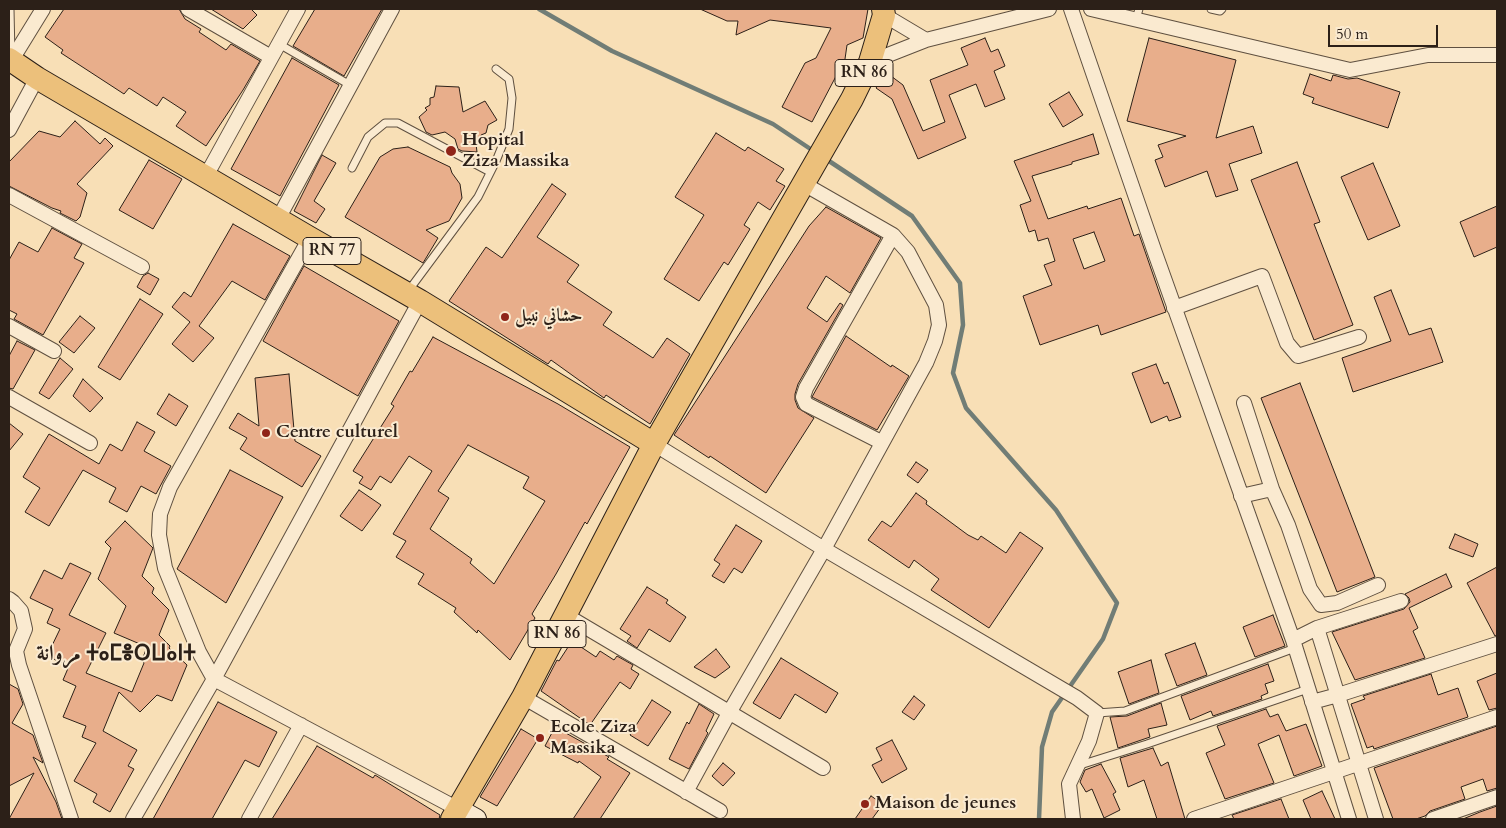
<!DOCTYPE html>
<meta charset="utf-8">
<style>
body{margin:0}
#map{position:relative;width:1506px;height:828px;overflow:hidden;background:#f8dfb6;font-family:Cardo,serif}
canvas{display:block}
.frame{position:absolute;inset:0;border:10px solid #2c2018;pointer-events:none}
.scale{position:absolute;left:1328px;top:25px;width:110px;height:22px;box-sizing:border-box;border:2px solid #2c2018;border-top:0;padding-left:6px;font-size:15px;line-height:18px;white-space:nowrap;color:#2c2018;-webkit-text-stroke:4px #faead0;paint-order:stroke}
</style>
<div id="map">
<canvas width="1506" height="828"></canvas>
<div class="frame"></div>
<div class="scale">50 m</div>
</div>
<script>
const ctx = document.querySelector('canvas').getContext('2d');
ctx.lineJoin = 'round';
function shape(rows) {
  const path = new Path2D();
  for (const r of rows) {
    path.moveTo(r[0], r[1]);
    for (let i = 2; i < r.length; i += 2) path.lineTo(r[i], r[i + 1]);
  }
  return path;
}
function trace(path, color, width, dash) {
  ctx.strokeStyle = color;
  ctx.lineWidth = width;
  ctx.lineCap = dash ? 'butt' : 'round';
  ctx.setLineDash(dash || []);
  ctx.stroke(path);
}
function paint(path, color) {
  ctx.fillStyle = color;
  ctx.fill(path, 'evenodd');
}
function drawText(font, color, halo, rows, align = 'center') {
  ctx.font = font + ' Cardo,Amiri,"Noto Sans Tifinagh",serif';
  ctx.lineWidth = 4;
  ctx.setLineDash([]);
  ctx.textBaseline = 'middle';
  ctx.strokeStyle = halo;
  ctx.fillStyle = color;
  for (const [text, x, y, turn = 0] of rows) {
    ctx.save();
    ctx.translate(x, y);
    ctx.rotate((+turn || 0) * Math.PI / 180);
    ctx.textAlign = isNaN(turn) ? turn : align;
    if (halo) ctx.strokeText(text, 0, 0);
    ctx.fillText(text, 0, 0);
    ctx.restore();
  }
}
const stream = shape([
 [539,9,612,51,773,124,815,152],
 [826,159,912,216,960,283,963,325,953,373,966,408,1056,510,1117,603,1103,639,1052,712,1042,747,1039,819]
]);
const building = shape([
 [64,9,179,9,185,19,201,29,199,32,226,50,231,44,260,61,243,90,206,146,176,126,186,112,163,97,157,106,129,88,124,94,61,53,63,50,45,37,64,9],
 [211,9,251,9,257,15,243,29,211,9],
 [315,9,382,9,344,76,293,46,315,9],
 [700,9,868,9,863,38,847,45,845,59,812,122,782,107,805,63,816,58,831,28,770,20,736,35,738,21,727,21,700,9],
 [985,38,991,52,998,49,1005,66,994,71,1005,99,985,107,976,84,949,95,966,138,918,159,892,99,876,88,887,73,903,85,923,131,945,122,930,80,968,65,961,48,985,38],
 [1149,38,1236,60,1216,138,1253,126,1262,153,1229,164,1238,190,1216,197,1207,171,1165,187,1155,160,1163,157,1158,145,1186,136,1127,121,1149,38],
 [292,58,339,85,280,196,231,169,292,58],
 [1310,74,1331,81,1333,75,1348,79,1357,78,1400,92,1388,128,1312,103,1314,98,1303,94,1310,74],
 [436,86,459,87,463,112,485,101,497,120,488,125,486,133,481,135,482,140,476,144,477,152,462,151,458,149,455,139,445,132,432,135,426,132,419,117,427,110,425,108,430,105,430,98,434,97,436,86],
 [1069,92,1083,115,1063,127,1049,104,1069,92],
 [75,121,100,144,105,138,113,146,77,184,87,193,80,217,76,221,60,213,61,211,52,208,9,186,9,162,39,131,60,137,75,121],
 [716,133,745,151,748,147,784,169,776,181,785,186,770,210,758,202,744,225,750,229,728,265,724,262,699,301,664,279,704,215,675,197,716,133],
 [1093,134,1099,154,1072,162,1072,164,1032,176,1048,219,1087,206,1088,209,1121,198,1134,236,1139,234,1166,312,1101,335,1098,325,1040,345,1023,296,1052,285,1044,265,1055,261,1048,238,1038,241,1035,230,1029,232,1020,205,1031,201,1014,161,1093,134],
 [1094,232,1105,261,1084,269,1073,239,1094,232],
 [408,147,450,167,452,173,460,184,462,198,449,221,426,230,438,238,423,263,345,217,380,157,393,149,408,147],
 [322,155,336,163,314,201,325,209,316,223,294,211,322,155],
 [149,160,182,179,153,229,119,210,149,160],
 [1297,162,1320,222,1314,224,1353,325,1314,340,1251,180,1297,162],
 [1373,163,1400,226,1368,240,1341,177,1373,163],
 [552,184,566,194,537,237,579,265,567,282,612,312,603,325,653,358,667,338,690,354,650,424,606,395,604,398,551,360,548,364,449,301,486,247,502,258,552,184],
 [1497,206,1497,247,1474,257,1460,222,1497,206],
 [826,207,881,238,850,293,826,276,807,308,827,322,840,303,843,305,798,384,795,394,795,400,798,408,814,418,766,493,710,456,709,458,674,435,809,226,826,207],
 [233,224,290,256,265,300,232,281,199,326,214,338,193,362,172,344,190,322,172,307,184,292,191,297,233,224],
 [52,228,82,244,74,258,84,263,43,335,14,319,17,314,9,310,9,260,19,242,38,252,52,228],
 [304,266,399,321,358,396,263,341,304,266],
 [148,273,159,279,150,295,137,287,143,276,148,273],
 [1391,290,1409,335,1431,328,1443,362,1353,392,1342,358,1391,341,1374,297,1391,290],
 [140,299,163,314,120,380,98,367,140,299],
 [80,316,95,328,74,353,59,342,80,316],
 [846,336,891,367,892,365,909,376,877,430,812,397,846,336],
 [433,337,558,404,630,447,587,524,585,522,556,574,532,614,535,618,510,660,478,630,477,633,454,612,456,608,418,584,424,574,396,557,406,541,393,534,432,471,409,456,391,483,380,476,371,490,359,483,363,477,353,471,394,406,391,404,410,371,412,372,433,337],
 [468,445,529,477,523,488,545,501,494,584,470,563,472,559,430,529,449,498,438,491,468,445],
 [17,341,35,350,13,389,9,388,9,356,17,341],
 [60,358,73,369,49,399,39,393,60,358],
 [1156,364,1164,384,1168,382,1181,417,1169,421,1167,416,1151,423,1132,373,1156,364],
 [289,374,295,441,321,456,302,487,240,449,247,438,229,428,238,413,259,426,255,378,289,374],
 [83,379,103,398,90,412,73,396,83,379],
 [1300,383,1375,577,1337,592,1261,398,1300,383],
 [169,394,188,406,176,426,157,414,169,394],
 [137,422,155,432,144,451,171,466,156,494,141,486,127,512,109,502,116,488,83,470,49,526,25,512,40,488,23,477,49,434,99,464,110,444,122,451,137,422],
 [9,423,23,434,9,451,9,423],
 [916,462,928,470,918,483,907,475,916,462],
 [230,470,283,497,226,603,177,569,230,470],
 [359,490,381,505,362,531,340,516,359,490],
 [916,493,927,501,926,504,968,535,978,540,981,536,1006,553,1020,532,1043,548,989,628,931,590,939,579,914,560,909,568,868,540,882,521,891,527,916,493],
 [125,521,153,548,142,576,154,588,152,593,169,610,159,635,170,646,169,648,187,665,172,701,157,695,140,712,119,692,103,731,137,750,128,766,134,769,110,812,93,802,97,794,74,781,96,743,82,737,86,726,63,717,76,686,63,680,69,666,47,656,60,629,47,623,53,609,30,598,44,570,62,579,70,563,91,573,69,615,106,633,86,673,132,692,144,663,142,660,147,647,114,633,126,606,98,579,111,548,105,542,125,521],
 [736,525,762,541,742,573,734,568,724,583,712,576,720,564,714,560,736,525],
 [1455,534,1478,544,1473,557,1449,548,1455,534],
 [1497,567,1497,635,1495,636,1467,583,1497,567],
 [1446,574,1452,587,1409,608,1418,628,1413,631,1425,658,1355,680,1332,632,1404,609,1410,602,1409,598,1405,594,1446,574],
 [647,587,668,600,666,603,686,617,670,642,649,629,637,648,627,641,631,636,620,629,647,587],
 [1273,615,1285,646,1255,657,1243,627,1273,615],
 [572,641,596,657,600,651,614,660,617,656,633,665,631,669,639,674,630,689,620,682,590,725,541,691,557,660,559,661,572,641],
 [1195,643,1207,675,1177,686,1165,654,1195,643],
 [716,649,730,667,715,678,694,667,716,649],
 [781,658,838,693,826,713,795,694,780,719,753,703,781,658],
 [1151,660,1159,693,1129,704,1118,672,1151,660],
 [1268,664,1274,681,1265,684,1268,693,1261,696,1262,699,1213,716,1211,711,1190,720,1181,696,1268,664],
 [1497,673,1497,708,1489,710,1477,681,1497,673],
 [1431,674,1438,695,1458,688,1468,717,1374,749,1373,746,1367,748,1351,704,1365,699,1363,696,1431,674],
 [9,684,18,689,23,704,12,723,33,735,43,763,33,757,56,802,62,819,9,819,34,773,9,786,9,684],
 [914,696,925,705,914,720,902,712,914,696],
 [652,700,671,712,648,746,630,735,652,700],
 [218,702,277,732,259,767,245,760,212,819,153,819,218,702],
 [1161,703,1167,725,1148,729,1150,737,1118,748,1110,717,1127,716,1161,703],
 [699,704,714,714,706,731,708,733,689,769,669,759,687,722,689,724,699,704],
 [1266,709,1270,717,1278,714,1286,731,1306,724,1322,766,1294,776,1279,735,1258,744,1274,783,1225,799,1206,753,1225,745,1217,726,1266,709],
 [1497,726,1497,788,1487,791,1483,779,1461,787,1465,799,1430,811,1425,816,1416,819,1393,819,1374,768,1497,726],
 [555,727,609,757,607,759,630,773,600,819,573,819,601,777,579,761,578,763,545,746,555,727],
 [521,729,538,739,497,806,480,797,521,729],
 [892,740,907,769,882,783,872,765,882,760,876,748,892,740],
 [317,746,373,778,375,775,440,815,439,819,272,819,317,746],
 [1153,748,1161,766,1168,762,1185,819,1157,819,1144,780,1128,787,1120,758,1153,748],
 [723,763,735,773,723,786,712,776,723,763],
 [1101,764,1116,792,1113,794,1120,810,1104,818,1092,789,1086,792,1080,782,1085,770,1101,764],
 [1322,791,1335,819,1311,819,1303,800,1322,791],
 [871,796,883,804,872,819,855,819,871,796],
 [1281,799,1289,819,1234,819,1232,815,1281,799],
 [1497,806,1497,819,1463,819,1480,812,1497,806]
]);
const lane = shape([
 [10,9,11,56],
 [1211,9,1220,11,1222,9],
 [1136,19,1139,9],
 [279,44,350,85],
 [352,168,368,137,385,123,398,123,490,172],
 [409,290,478,197,496,161,509,129,512,98,509,79,496,69],
 [1097,713,1125,711,1295,648],
 [1080,765,1147,744,1308,689]
]);
const street = shape([
 [188,9,271,57],
 [1071,9,1154,250,1293,640,1349,819],
 [1091,9,1350,70,1428,55,1497,55],
 [884,15,926,40],
 [11,61,43,9],
 [870,62,926,40,1049,9],
 [9,130,37,78],
 [206,176,298,9],
 [804,184,893,235,806,388,803,397,806,404,881,442],
 [9,195,142,267],
 [278,219,392,9],
 [310,238,170,487,160,514,159,535,165,568,199,652,214,679,458,809],
 [1174,308,1262,276,1287,343,1298,356,1359,337],
 [9,326,54,351],
 [9,397,90,443],
 [1244,403,1272,489],
 [654,444,824,549,1077,698,1097,713,1089,741,1069,784,1073,819],
 [1241,496,1272,489,1288,525,1310,589,1321,605,1337,603,1378,585],
 [9,599,13,602,21,611,25,629,16,651,19,665,71,819],
 [567,616,823,768],
 [1317,628,1376,819],
 [1293,640,1317,628,1401,601],
 [523,697,720,811],
 [1312,702,1338,695,1497,644],
 [686,792,729,713,824,549,926,363,935,341,939,325,936,305,908,252,893,235],
 [133,819,214,679,420,301],
 [249,819,301,725],
 [1194,819,1497,717],
 [1433,819,1497,797]
]);
const secondary = shape([
 [458,809,476,819]
]);
const primary = shape([
 [9,59,37,78,310,238,420,301,654,444],
 [452,819,523,697,654,444,852,99,870,62,884,15,883,9]
]);
const markers = [
 [451,151,6,"#8f2418"],
 [505,317,5,"#8f2418"],
 [266,433,5,"#8f2418"],
 [540,738,5,"#8f2418"],
 [865,804,5,"#8f2418"]
];
const shields = [
 [864,73,58],
 [332,251,58],
 [557,634,58]
];
const shieldNames = [
 ["RN 86",864,73],
 ["RN 77",332,251],
 ["RN 86",557,634]
];
const poiNames = [
 ["Hopital",462,141],
 ["Ziza Massika",462,162],
 ["حشاني نبيل",515,317],
 ["Centre culturel",276,433],
 ["Ecole Ziza",550,728],
 ["Massika",550,749],
 ["Maison de jeunes",875,804]
];
const districtNames = [
 ["مروانة ⵜⴰⵎⴻⵔⵡⴰⵏⵜ",116,655]
];
trace(stream, '#717d76', 4.5);
paint(building, '#e8ae8b');
trace(building, '#2c2018', 1);
trace(lane, '#5f5040', 9);
trace(street, '#5f5040', 16);
trace(secondary, '#2c2018', 22);
trace(primary, '#2c2018', 24);
trace(lane, '#faead0', 7);
trace(street, '#faead0', 14);
trace(secondary, '#faead0', 20);
trace(primary, '#ecc07b', 22);
for (const [x, y, r, color] of markers) {
  const dot = new Path2D();
  dot.arc(x, y, r, 0, 2 * Math.PI);
  ctx.fillStyle = color;
  ctx.fill(dot);
  trace(dot, '#faead0', 2);
}
for (const [x, y, w] of shields) {
  const box = new Path2D();
  box.roundRect(x - w / 2, y - 13.5, w, 27, 4);
  ctx.fillStyle = '#faead0';
  ctx.fill(box);
  trace(box, '#2c2018', 1);
}
drawText('bold 16px', '#2c2018', null, shieldNames);
drawText('bold 18px', '#2c2018', '#faead0', poiNames, 'left');
drawText('bold 22px', '#2c2018', '#faead0', districtNames);
</script>
